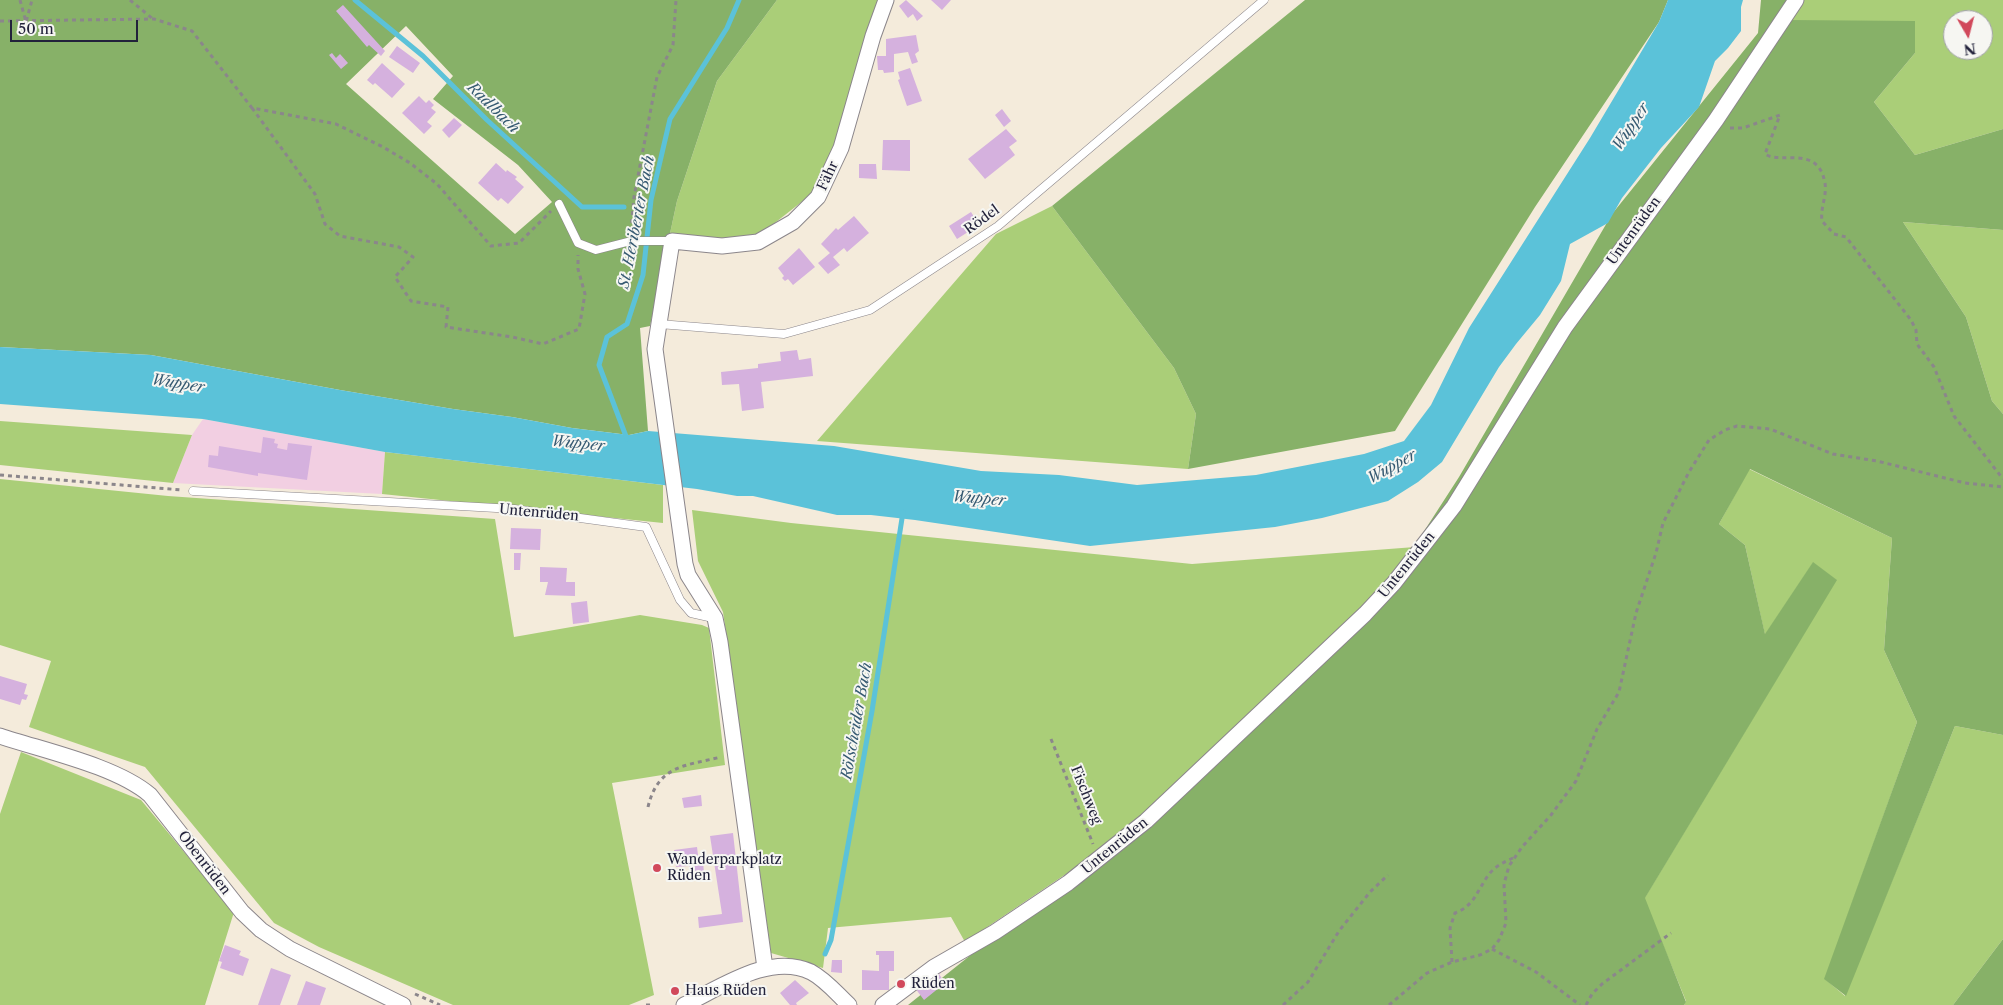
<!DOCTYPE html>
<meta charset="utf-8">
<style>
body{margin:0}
#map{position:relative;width:2003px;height:1005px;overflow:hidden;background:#f4ebdb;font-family:"Libre Caslon Text",serif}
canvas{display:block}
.north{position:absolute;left:1943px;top:10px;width:50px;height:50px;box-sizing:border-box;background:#f6f6f2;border:1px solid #a1a1a9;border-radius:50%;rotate:172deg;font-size:14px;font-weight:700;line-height:20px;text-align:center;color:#22223b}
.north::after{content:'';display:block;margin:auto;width:18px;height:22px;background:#d1495b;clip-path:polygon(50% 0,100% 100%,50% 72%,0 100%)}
.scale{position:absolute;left:10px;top:20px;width:128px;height:22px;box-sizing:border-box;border:2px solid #22223b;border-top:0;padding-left:6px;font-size:15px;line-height:18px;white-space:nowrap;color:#22223b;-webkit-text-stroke:4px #f6f6f2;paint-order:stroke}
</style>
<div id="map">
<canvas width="2003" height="1005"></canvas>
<div class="north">N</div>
<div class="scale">50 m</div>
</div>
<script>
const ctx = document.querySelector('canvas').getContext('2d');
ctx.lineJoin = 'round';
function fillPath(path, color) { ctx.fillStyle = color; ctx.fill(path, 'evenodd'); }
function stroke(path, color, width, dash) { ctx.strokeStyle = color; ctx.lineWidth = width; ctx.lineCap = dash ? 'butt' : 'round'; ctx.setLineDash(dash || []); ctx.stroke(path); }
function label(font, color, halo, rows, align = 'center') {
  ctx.font = font + ' "Libre Caslon Text",serif'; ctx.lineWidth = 4; ctx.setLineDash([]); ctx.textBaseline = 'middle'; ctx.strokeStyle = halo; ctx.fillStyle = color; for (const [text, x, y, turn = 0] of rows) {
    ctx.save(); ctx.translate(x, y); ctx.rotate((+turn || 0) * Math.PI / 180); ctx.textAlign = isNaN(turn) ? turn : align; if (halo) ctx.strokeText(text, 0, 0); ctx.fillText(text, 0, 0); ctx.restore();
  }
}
fillPath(new Path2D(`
 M203,419L385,452L382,494L173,483L192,435Z`), '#f2cfe2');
fillPath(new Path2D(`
 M777,0H882L837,140L818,189L762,233L729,240L669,238L677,201L717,81Z
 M1793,0H2003V129L1915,155L1874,102L1915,53L1787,21ZM1953,20H1983V50H1953Z
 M1052,206L1174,368L1196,414L1188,469L817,441L996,234Z
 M1903,222L2003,230V414L1992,401L1966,317Z
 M0,421L192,435L173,483L0,465Z
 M385,452L663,485V523L382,494Z
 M1749,469L1892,538L1884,650L1917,722L1825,979L1845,996L1955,726L2003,735V939L1953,1005H1684L1686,1001L1644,899L1836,580L1813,563L1765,635L1745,545L1719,524Z
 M0,479L168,496L495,519L514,637L640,615L702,625L709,628L725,765L612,783L654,995L629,1005H453L319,947L274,923L145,767L29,727L51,661L0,645Z
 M692,510L791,523L1192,564L1415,547L1389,579L1361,609L1142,818L1106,847L965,942L951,917L828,928L823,968L771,953L723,612L698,561Z
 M21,752L141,800L234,912L205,1005H0V814Z`), '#aace78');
fillPath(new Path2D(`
 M0,0H777L717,81L677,201L650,326L640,328L648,431L629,435L572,428L512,417L453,409L340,390L151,355L0,347ZM406,26L453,76L433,99L518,165L552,202L515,234L346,84Z
 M1305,0H1668L1659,22L1535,207L1395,431L1188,469L1196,414L1174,368L1052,206Z
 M1761,0H1793L1788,20L1915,21V53L1874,102L1915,155L2003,129V230L1903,222L1966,317L1992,401L2003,414V735L1955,726L1846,996L1824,979L1917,722L1884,650L1892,538L1750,469L1719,524L1745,545L1765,634L1813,562L1837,580L1645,898L1686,1002L1684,1005H908L972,954L1115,852L1368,618L1459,477L1612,214L1758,33Z
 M2003,939V1005H1953Z`), '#87b168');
fillPath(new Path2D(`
 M1668,0H1743L1741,7V31L1728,48L1715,61L1699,107L1661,148L1622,198L1608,223L1570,244L1561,281L1540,315L1516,344L1499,367L1442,462L1418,482L1388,501L1322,518L1275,527L1090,546L915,520L871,515H837L753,496H737L697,489L385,452L203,419L0,404V347L151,355L340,390L453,409L512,417L572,428L629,435L648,431L834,446L981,471L1059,475L1137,485L1256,475L1364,454L1404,441L1431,405L1469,328L1590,138L1659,22Z`), '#5bc2d9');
stroke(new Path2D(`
 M355,0L423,56L487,120L582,207H624
 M627,439L599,365L607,337L627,324L643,275L651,200L670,119L727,28L739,0
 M825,954L831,940L872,711L903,512`), '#5bc2d9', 5);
fillPath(new Path2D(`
 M906,0L923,16L917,21L913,14L908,18L899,6Z
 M931,0H951L942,10Z
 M343,5L385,51L381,56L369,45L367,47L336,11Z
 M916,35L919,51L915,54L918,62L912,64L908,52L894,54V72L884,73L883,70H878L877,56H886V39Z
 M397,46L420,63L413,73L389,57Z
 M332,53L336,58L340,54L348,63L341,69L329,55Z
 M382,63L405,84L392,98L375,83L373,85L367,80Z
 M910,68L922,101L907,106L898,80L900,79L898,72Z
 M419,96L426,103L429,100L434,105L431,108L436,112L427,122L432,126L424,134L402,113Z
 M1002,109L1011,121L1004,127L995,115Z
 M454,118L462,125L449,138L442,130Z
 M1006,129L1017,141L1009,147L1015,155L985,179L968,159Z
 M883,140H910V171L882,170Z
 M496,163L506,172L507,170L517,177L515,179L524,187L508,204L501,198L498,201L478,183Z
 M859,164H876L877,179L859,178Z
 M971,212L979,225L957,239L949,226Z
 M854,216L869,233L847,252L844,248L833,257L840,265L828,274L818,263L830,253L821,244L836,228L838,230Z
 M799,248L815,267L793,285L788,279L785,281L782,278L784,276L778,268Z
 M797,350L799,360L811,358L813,376L761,382L764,408L742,411L739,384L722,385L721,372L758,368V364L781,361L780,352Z
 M263,437L275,439L274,443L278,444L277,448L287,450L288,443L312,446L307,480L258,473V476L208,467L209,455L218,456L219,446L261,453Z
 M511,528L541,529L540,550L510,549Z
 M514,553H521L520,570H514Z
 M540,567L567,568L566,582H575V596L545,595L548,582H540Z
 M587,601L589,622L573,624L571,603Z
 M0,676L27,684L24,694L28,695L26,700L22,699L20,705L0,699Z
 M701,795L702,806L684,808L682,798Z
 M733,833L743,922L699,928L698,917L722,914L710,836Z
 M697,847L699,863L703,862L704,873L690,875L689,866L676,867L674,850Z
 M225,945L241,951L239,955L249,959L243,976L220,968L222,962L219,961Z
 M876,951H894V971H889V990H862V970L879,971V955H876Z
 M832,960H842V973L831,972Z
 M271,968L291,975L280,1005H258Z
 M940,971L941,973L939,974L945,983L924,1000L915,988Z
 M795,980L809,993L796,1003L797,1005H790L780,993Z
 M306,981L326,988L320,1005H297Z`), '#d5b1de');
const lane = new Path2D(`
 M559,204L578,243L596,250L631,241H672
 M659,324L784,334L870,310L998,226L1264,0
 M193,491L514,509L646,527L680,600L691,613L713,618`);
const street = new Path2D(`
 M0,736C45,751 116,766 150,795L242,912L261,930L290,949L403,1005
 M765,968L720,642L715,618L688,575L685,564L655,349L672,241L722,246L758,242L793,222L818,197L841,148L873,36L886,0
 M684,1005C720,988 770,952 811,972C826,980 837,994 849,1005
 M883,1005L934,967L995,932L1068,883L1146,821L1365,614L1394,583L1454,506L1565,327L1716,120L1796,0`);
stroke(lane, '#8b868b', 9);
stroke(street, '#8b868b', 17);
stroke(new Path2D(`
 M20,0L26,22L32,0
 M130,0L153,19
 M0,21L154,19L192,31L252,108L336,124L383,147L410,163L437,184L491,246L519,243L551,211
 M252,108L315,194L325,224L340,236L399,247L413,257L395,277L411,301L448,307L446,327L512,337L543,344L579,329L585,294L578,269V255
 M1730,128H1743L1780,115L1765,154C1781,165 1818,144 1825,183C1827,197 1820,208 1822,221L1834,234L1846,237L1911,320L1916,330L1917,344L1934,367L1954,416L2003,479
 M631,231L634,197L657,77L673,45L676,0
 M0,475L182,490
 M1051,739L1093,844
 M648,807C658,765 685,766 721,757
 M1492,949L1536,972L1580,1005
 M1452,962L1450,928L1455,913C1475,906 1478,888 1490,873C1496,866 1504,862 1513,858
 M415,994L440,1005
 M646,1005H654
 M1283,1005L1308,982L1339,931L1370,892L1388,875
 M1389,1005L1427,973L1452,962L1480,955L1492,949L1499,940L1506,923L1504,884L1509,866L1522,847L1551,815L1576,781L1597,729L1619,692L1636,613L1656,553L1663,523L1689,472L1709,440L1725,430L1737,426L1770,429L1833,454L1877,461L1965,483L2003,487
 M1586,1005L1592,994L1602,984L1671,933`), '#8b868b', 3, [4, 4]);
stroke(lane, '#fff', 8);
stroke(street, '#fff', 15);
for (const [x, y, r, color] of [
 [657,868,5,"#d1495b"],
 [901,984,5,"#d1495b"],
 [675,991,5,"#d1495b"]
]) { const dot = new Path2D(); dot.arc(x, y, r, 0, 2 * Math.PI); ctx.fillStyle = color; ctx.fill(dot); stroke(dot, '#f6f6f2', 2); }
label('14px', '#22223b', '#f6f6f2', [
 ["Fähr",828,176,-65],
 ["Rödel",982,220,-36],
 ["Untenrüden",1634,231,-54],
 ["Untenrüden",539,513,5],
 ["Untenrüden",1407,565,-51],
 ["Fischweg",1086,795,68],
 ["Untenrüden",1115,846,-39],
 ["Obenrüden",204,863,52]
]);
label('14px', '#22223b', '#f6f6f2', [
 ["Wanderparkplatz",667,860],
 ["Rüden",667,876],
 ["Rüden",911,984],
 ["Haus Rüden",685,991]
], 'left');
label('italic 15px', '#365a72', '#f6f6f2', [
 ["Radlbach",493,108,44],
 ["Wupper",1631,127,-56],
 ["St. Heriberter Bach",637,222,-79],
 ["Wupper",178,384,9],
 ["Wupper",578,444,6],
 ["Wupper",1392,467,-29],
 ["Wupper",979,499,5],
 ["Rölscheider Bach",857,721,-80]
]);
</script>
